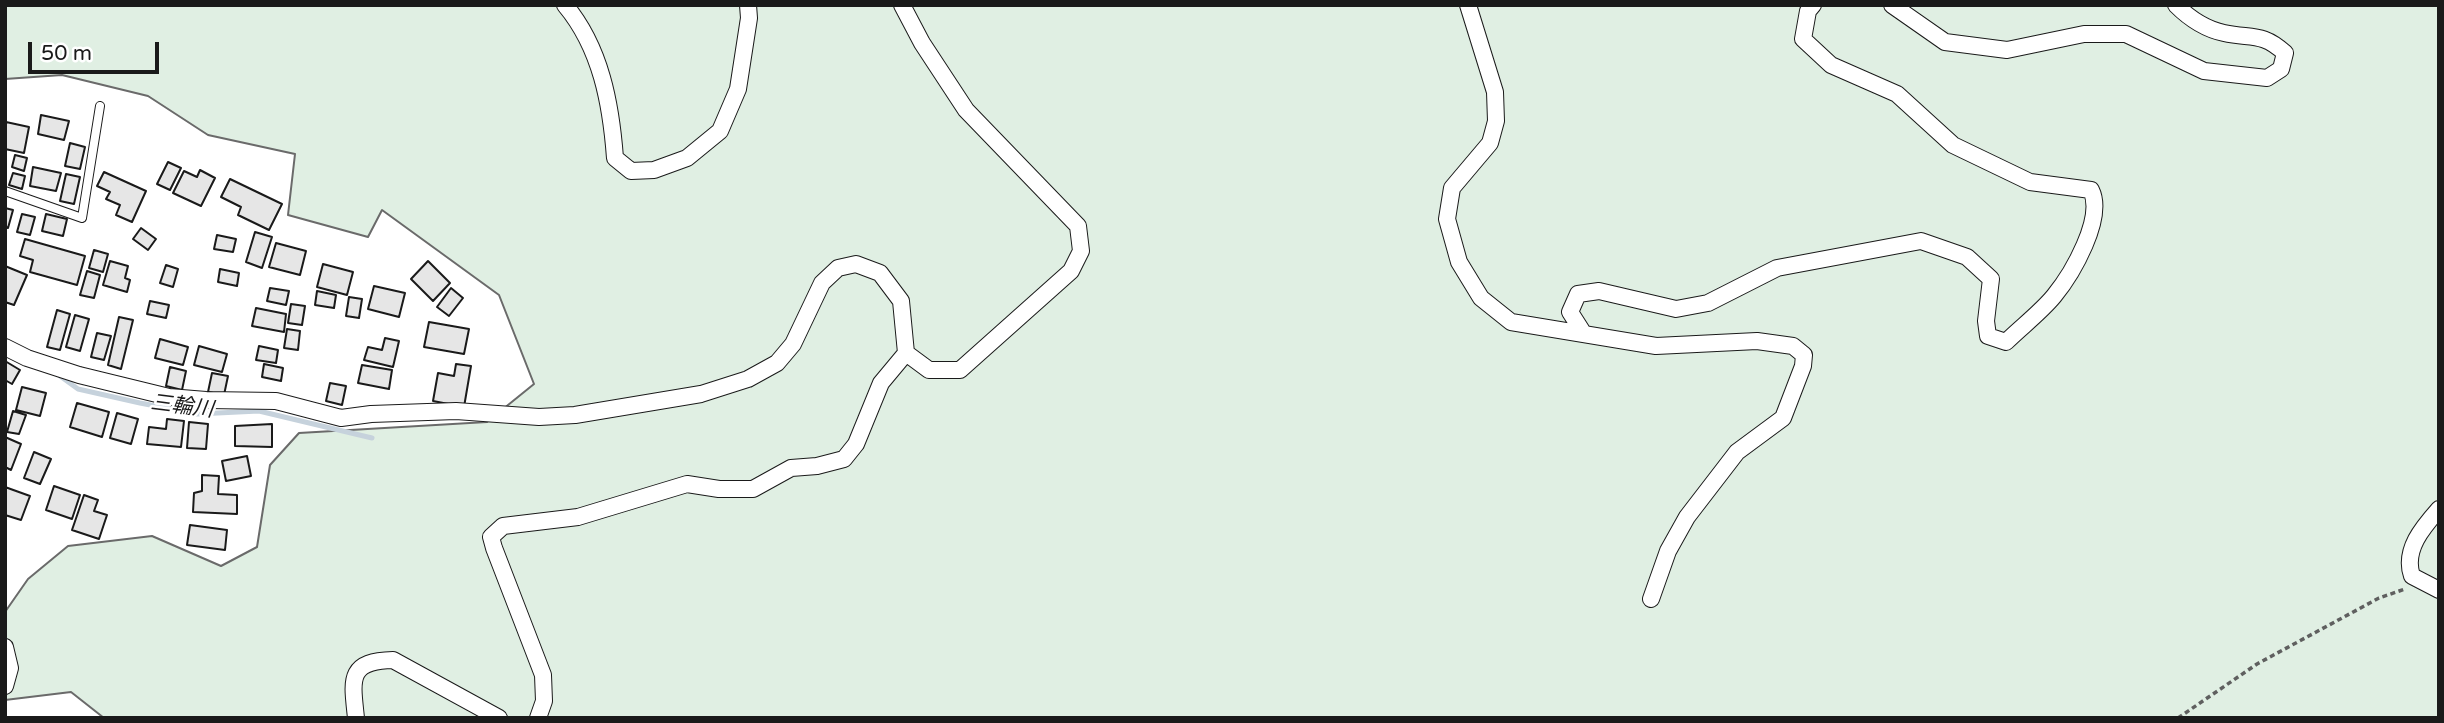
<!DOCTYPE html>
<meta charset="utf-8">
<style>
body{margin:0}
#map{position:relative;width:2444px;height:723px;overflow:hidden;background:#fff;font-family:"Varela Round",sans-serif}
canvas{display:block}
.frame{position:absolute;inset:0;border:7px solid #1a1a1a;pointer-events:none}
.scale{position:absolute;left:28px;top:42px;width:131px;height:32px;box-sizing:border-box;border:4px solid #1a1a1a;border-top:0;padding-left:9px;font-size:21px;line-height:24px;white-space:nowrap;color:#1a1a1a;-webkit-text-stroke:5px #fff;paint-order:stroke}
</style>
<div id="map">
<canvas width="2444" height="723"></canvas>
<div class="frame"></div>
<div class="scale">50 m</div>
</div>
<script>
const ctx = document.querySelector('canvas').getContext('2d');
ctx.lineJoin = 'round';
function fillPath(path, color) { ctx.fillStyle = color; ctx.fill(path, 'evenodd'); }
function stroke(path, color, width, dash) { ctx.strokeStyle = color; ctx.lineWidth = width; ctx.lineCap = dash ? 'butt' : 'round'; ctx.setLineDash(dash || []); ctx.stroke(path); }
function label(font, color, halo, rows, align = 'center') {
  ctx.font = font + ' "Varela Round","Noto Sans JP",sans-serif'; ctx.lineWidth = 5; ctx.setLineDash([]); ctx.textBaseline = 'middle'; ctx.strokeStyle = halo; ctx.fillStyle = color; for (const [text, x, y, turn = 0] of rows) {
    ctx.save(); ctx.translate(x, y); ctx.rotate((+turn || 0) * Math.PI / 180); ctx.textAlign = isNaN(turn) ? turn : align; if (halo) ctx.strokeText(text, 0, 0); ctx.fillText(text, 0, 0); ctx.restore();
  }
}
const green = new Path2D(`
 M5,5H2439V718H104L71,692L5,700V612L28,579L68,546L152,536L221,566L257,547L270,465L299,433L487,422L534,384L499,295L382,210L368,237L288,215L295,154L208,135L148,96L62,75L5,79Z`);
fillPath(green, '#e0efe3');
stroke(green, '#6a6a6a', 2);
stroke(new Path2D(`
 M60,376L78,389L140,403L197,414L259,411L372,438`), '#c6d2dc', 5);
const building = new Path2D(`
 M41,115L69,121L64,140L38,134Z
 M6,122L29,127L24,153L5,149Z
 M70,143L85,147L80,169L65,166Z
 M15,155L27,158L24,171L12,167Z
 M168,162L181,168L170,190L157,184Z
 M33,167L61,173L56,191L30,186Z
 M200,170L215,178L201,206L173,193L184,171L197,177Z
 M104,172L146,191L132,222L116,215L120,205L106,199L110,192L97,186Z
 M13,173L25,176L22,189L9,185Z
 M66,174L80,177L74,204L60,201Z
 M230,179L282,204L269,230L238,215L241,207L221,197Z
 M5,208L13,210L8,228L5,227Z
 M22,214L35,217L30,235L17,232Z
 M46,214L67,219L63,236L42,231Z
 M141,228L156,239L148,250L133,239Z
 M255,232L272,237L262,268L246,262Z
 M217,235L236,239L233,252L214,249Z
 M25,239L85,256L77,285L30,272L33,260L20,256Z
 M276,243L306,251L300,275L269,267Z
 M94,250L108,254L103,272L89,268Z
 M110,261L128,266L125,278L130,280L127,292L103,285Z
 M428,261L450,283L433,301L411,279Z
 M323,264L353,272L347,295L317,287Z
 M166,265L178,269L173,287L160,283Z
 M5,266L27,275L14,305L5,302Z
 M220,269L239,273L237,286L218,282Z
 M87,271L100,275L94,298L80,295Z
 M374,286L405,293L399,317L368,309Z
 M270,288L289,291L286,305L267,301Z
 M451,288L463,298L449,316L437,307Z
 M317,291L336,295L334,308L315,305Z
 M349,297L362,299L359,318L346,316Z
 M150,301L169,305L166,318L147,314Z
 M291,304L305,306L302,325L288,323Z
 M256,308L286,314L284,332L252,326Z
 M57,310L70,314L60,350L47,347Z
 M75,315L89,319L80,351L66,347Z
 M119,317L133,320L121,369L108,365Z
 M429,322L469,329L464,354L424,347Z
 M287,329L300,331L298,350L284,348Z
 M97,333L111,336L104,360L91,357Z
 M385,338L399,341L393,367L364,360L368,347L382,350Z
 M160,339L188,347L183,365L155,358Z
 M199,346L227,354L222,372L194,365Z
 M259,346L278,350L276,363L256,360Z
 M5,361L20,370L12,384L5,380Z
 M264,364L283,368L281,381L262,377Z
 M456,364L471,366L464,407L433,401L438,373L454,376Z
 M362,365L392,370L389,389L358,383Z
 M170,367L186,371L182,390L166,386Z
 M212,373L228,376L224,395L208,392Z
 M330,383L346,386L342,405L326,401Z
 M22,387L46,393L40,416L16,410Z
 M77,403L109,412L102,437L70,427Z
 M13,411L26,415L19,434L7,432Z
 M117,413L138,419L131,444L110,438Z
 M167,419L184,421L181,447L147,444L149,427L166,429Z
 M189,422L208,424L206,449L187,448Z
 M272,424V447L235,446V426Z
 M5,437L21,444L11,470L5,467Z
 M34,452L51,459L40,484L24,478Z
 M247,456L251,476L226,481L222,461Z
 M202,475L219,476L218,494L237,495V514L193,512L194,493L202,491Z
 M54,486L80,495L72,519L46,510Z
 M5,487L30,496L21,520L5,515Z
 M84,495L98,500L94,511L107,515L99,539L72,530Z
 M190,525L227,530L225,550L187,545Z`);
fillPath(building, '#e6e6e6');
stroke(building, '#1a1a1a', 2);
const lane = new Path2D(`
 M5,191L82,218L100,106`);
const street = new Path2D(`
 M565,5C601,48 611,104 615,158L631,171L654,170L687,158L720,131L738,89L749,18L748,5
 M902,5L922,43L966,110L1078,226L1081,251L1071,271L960,370H929L906,353
 M1468,5L1495,92L1496,121L1490,143L1452,188L1447,219L1459,262L1481,298L1511,322L1656,346L1757,341L1793,346L1804,355L1803,366L1783,418L1737,452L1687,517L1668,551L1651,599
 M1892,5L1945,42L2007,50L2084,34H2126L2204,71L2267,78L2281,69L2285,53C2262,32 2252,39 2224,33C2205,29 2189,18 2176,5
 M1584,334L1570,312L1578,294L1599,291L1676,309L1708,303L1777,268L1921,241L1967,257L1991,279L1986,321L1988,336L2006,342C2021,327 2040,313 2054,296C2072,274 2105,218 2091,190L2030,182L1953,145L1897,94L1831,65L1803,39L1808,11L1813,5
 M5,347L27,358L79,375L169,397L206,400L276,401L341,418L371,414L456,411L539,417L575,415L701,394L748,379L777,363L793,344L822,283L838,268L856,264L880,273L901,301L906,353L881,383L856,444L844,459L817,466L791,468L753,489H719L687,484L578,517L503,526L491,537L494,548L543,675L544,701L538,718
 M2439,509C2423,527 2403,550 2412,576L2439,590
 M5,647L10,668L5,686
 M356,718C352,680 347,661 393,660L499,718`);
stroke(lane, '#1a1a1a', 10);
stroke(street, '#1a1a1a', 18);
stroke(new Path2D(`
 M2178,718L2257,664L2379,598L2405,589`), '#5f5f5f', 3.5, [5, 3.5]);
stroke(lane, '#fff', 8);
stroke(street, '#fff', 16);
label('italic 21px', '#1a1a1a', '#fff', [
 ["三輪川",182,407,7]
]);
</script>
